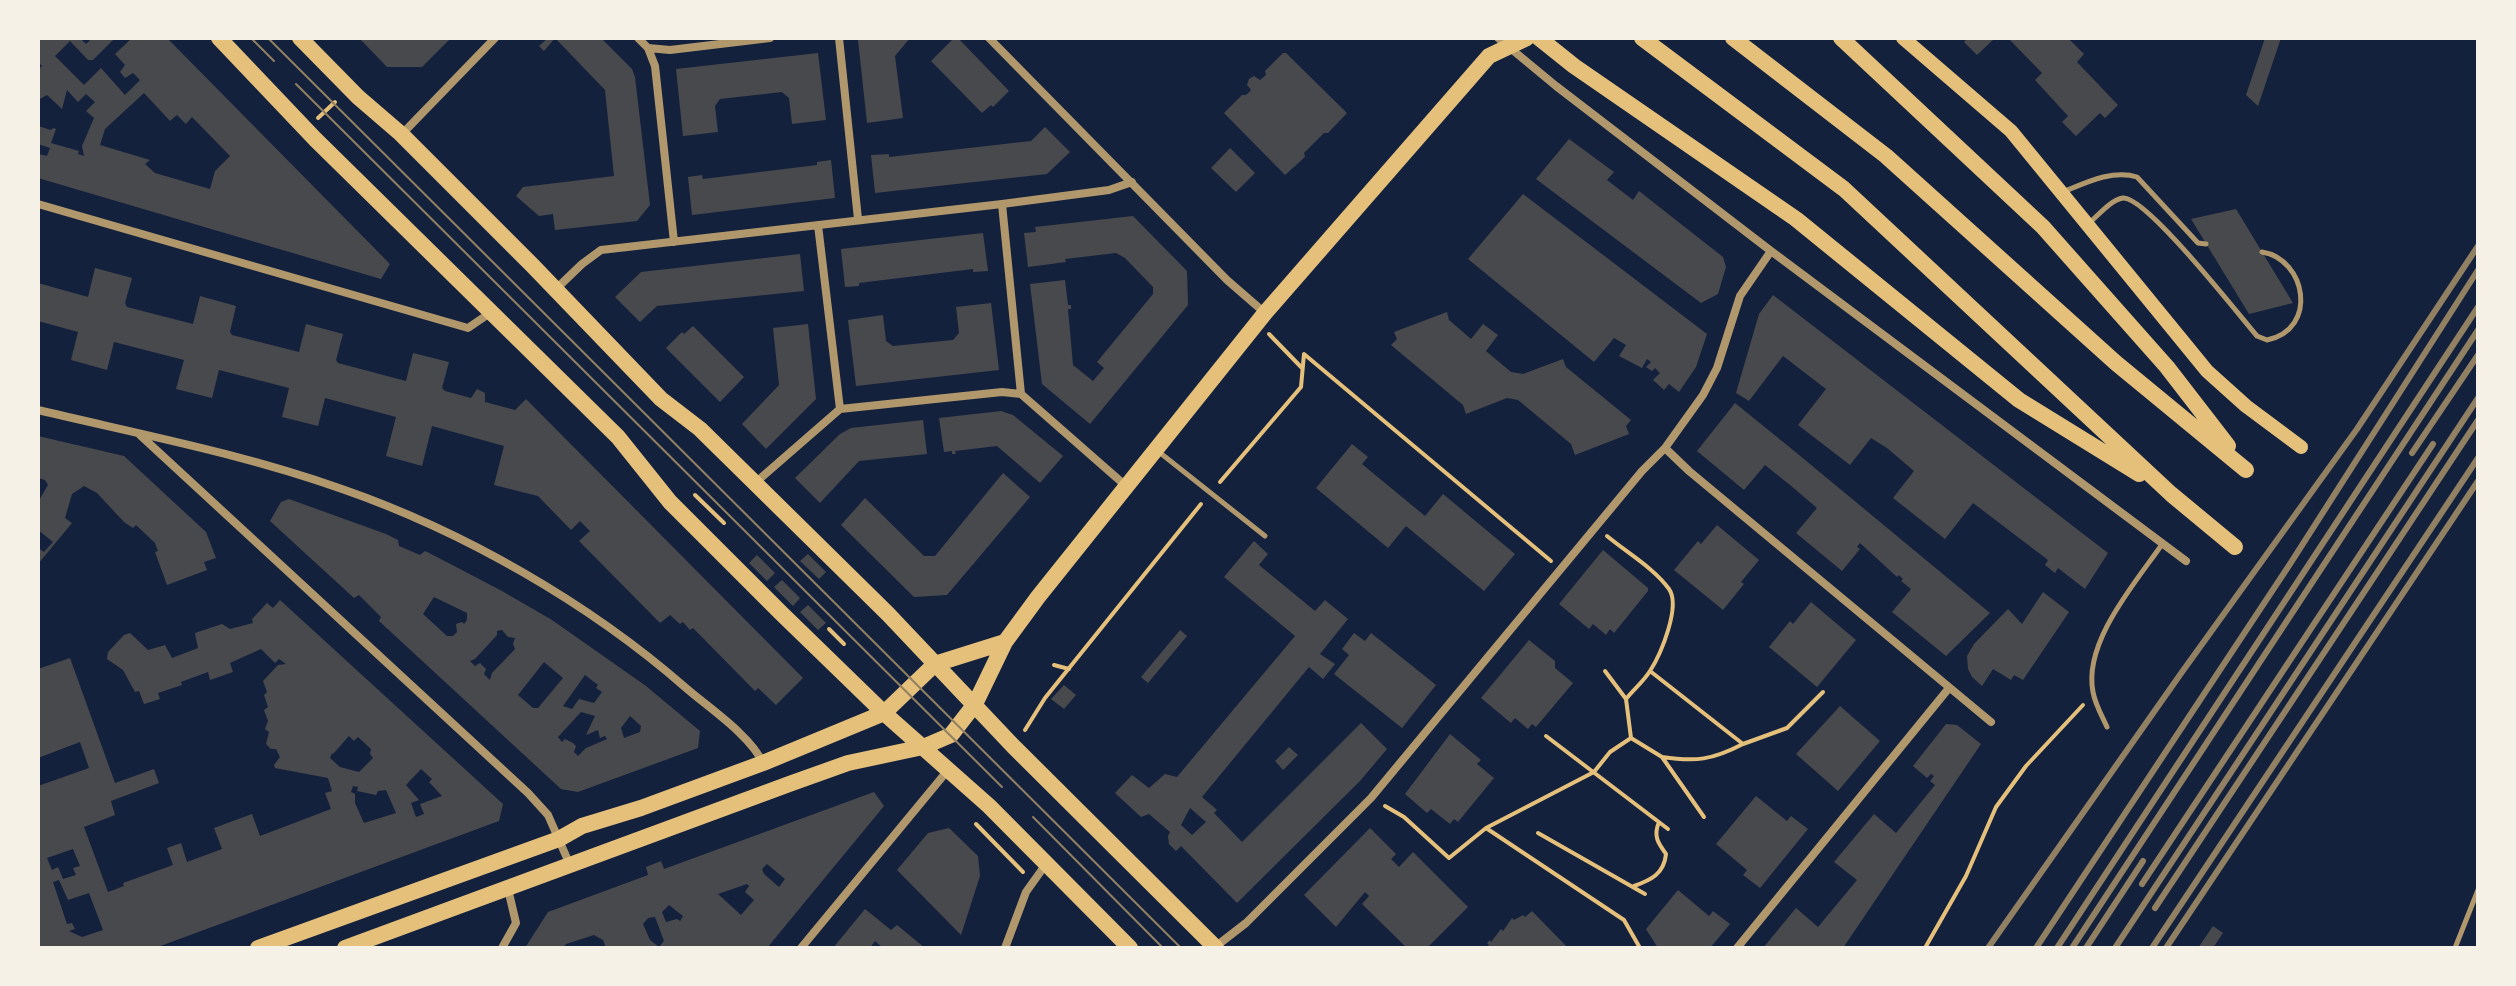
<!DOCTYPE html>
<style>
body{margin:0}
#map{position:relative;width:2516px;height:986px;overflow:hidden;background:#14213d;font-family:Bitter,serif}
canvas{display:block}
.frame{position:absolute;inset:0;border:40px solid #f6f1e7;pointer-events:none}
</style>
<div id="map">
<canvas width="2516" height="986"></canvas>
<div class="frame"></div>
</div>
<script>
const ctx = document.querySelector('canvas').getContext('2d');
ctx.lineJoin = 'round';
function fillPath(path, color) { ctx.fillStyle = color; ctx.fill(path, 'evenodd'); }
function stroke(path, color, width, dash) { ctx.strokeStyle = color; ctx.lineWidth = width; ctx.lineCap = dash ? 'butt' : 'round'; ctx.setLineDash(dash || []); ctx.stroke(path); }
fillPath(new Path2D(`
 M38,38H80L86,44L92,38H115L93,60H88L70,41L55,56L84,85L101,68L125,95L140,80L133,73L125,78L120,72L125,65L115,54L132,38H167L390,264L381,279L38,178V154L47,156L50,148L38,144V126L51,130L53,128L56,129L51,143L79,151L78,154L84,156L82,146L94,118L86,111L95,102L86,94L78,102L67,90L62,109L47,95L38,100V70L42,66L38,62ZM144,93L170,121L177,115L186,124L192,117L230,156L215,171L210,189L155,173L145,164L150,160L100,145L105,129Z
 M359,38H451L422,67H387Z
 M548,38H601L632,69L635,77L650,205L637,221L555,230L553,214L539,216L516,196L523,187L614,176L605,90L555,38L544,51L539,46Z
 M860,38H910L895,56L903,118L867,123L858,40Z
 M954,38H958L1009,91L993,107L991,105L982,113L931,61Z
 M1968,38H1995L1977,55L1964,42Z
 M2008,38H2068L2084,54L2077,62L2118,105L2105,118L2100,113L2076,136L2062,122L2068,116L2035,80L2042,73Z
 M2265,38H2281L2258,106L2246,95Z
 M818,53L826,120L792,124L789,98L782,92L720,99L715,106L718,132L683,136L676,69Z
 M1283,53H1286L1347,113L1328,133H1324L1304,153L1305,157L1285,175L1224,113L1242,95H1246L1251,90L1247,85L1249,79L1254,76L1260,80L1266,75L1265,71Z
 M1045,127L1070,152L1047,174L875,193L871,155L889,154V157L1031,141Z
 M1569,139L1614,172L1607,180L1633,200L1639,191L1723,257L1726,267L1718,294L1701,303L1536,179Z
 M1230,148L1255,173L1236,192L1211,168Z
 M831,160L835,198L692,215L688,177L702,175L703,179L817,165V162Z
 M1523,194L1707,334L1696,367L1679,392L1669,384L1664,390L1653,380L1660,373L1655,368L1652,371L1646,367L1651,362L1647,359L1642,368L1619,356L1626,345L1614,338L1594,362L1468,259Z
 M2236,209L2293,303L2249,314L2191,219Z
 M1133,216L1187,271L1188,305L1090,424L1042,384L1030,284L1065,280L1068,305H1071V309H1068L1073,365L1093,381L1104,368L1097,362L1153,294V287L1125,258L1116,253L1065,259L1066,262L1028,267L1024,233L1036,232L1035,227Z
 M983,233L988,271L973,272V269L859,283V286L845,287L841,249Z
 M800,254L804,291L657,306L640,322L615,297L641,272Z
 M95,268L132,278L125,303L127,307L193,324L200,296L236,306L230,332L232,335L299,352L306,324L343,334L336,360L338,363L406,381L413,353L449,362L442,388L445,391L471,398L477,389L485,393V402L515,410L526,399L803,678L776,705L758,688L755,691L693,628L690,630L683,622L680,624L670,615L660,623L579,541L590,531L580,521L571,530L538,496L494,485L504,446L432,426L422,466L386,456L396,417L325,398L318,426L282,417L289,388L219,370L212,398L176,389L184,360L114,342L107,370L71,360L78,332L38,321V283L88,297Z
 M1773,295L2108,553L2085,589L2058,568L2055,573L2045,565L2048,560L1973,503L1945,539L1893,498L1914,471L1887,448L1871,438L1850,465L1798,425L1826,389L1783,356L1749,401L1736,393L1759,314Z
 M991,303L999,370L856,386L848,320L883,315L886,341L893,346L953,340L959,333L956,307Z
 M1447,312L1449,320L1471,339L1483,324L1498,335L1486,351L1511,372L1523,374L1563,359L1566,367L1631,420L1626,426L1629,434L1575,455L1571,444L1518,400L1507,398L1466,414L1463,405L1391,345L1397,339L1394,332Z
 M808,324L816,399L766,449L742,424L779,385L773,328Z
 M693,326L744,377L720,402L666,348L682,332L684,334Z
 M1735,403L1793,450L1990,613L1946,656L1892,612L1911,589L1901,581L1903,579L1899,575L1897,577L1860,543L1857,547L1860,549L1842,571L1796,533L1817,508L1790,485L1765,465L1744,490L1697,451Z
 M1001,411L1013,415L1063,456L1040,483L997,446L955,451L956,454H952V451L944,452L939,418Z
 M923,420L927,454L859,461L820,503L795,478L840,434L851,428Z
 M38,436L124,456L206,532L216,558L204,562L207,570L167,585L155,552L158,551L155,543L136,525L133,528L124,522L97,493L84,486L72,494L65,518L72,523L38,564V548L44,552L53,542L38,530V502L48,485L45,480L38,478Z
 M1352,444L1368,457L1362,464L1425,516L1443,494L1515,554L1484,591L1406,526L1388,548L1316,488Z
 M1003,473L1030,497L947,595L914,597L841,525L865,498L924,556H935Z
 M289,499L386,534L398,540L399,546L420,555L425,551L435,556L502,591L552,620L646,686L700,731L698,748L578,792L561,789L379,621L381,617L359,595L354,598L270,521L281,502ZM434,597L467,613V620L464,624L462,622L456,624L457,632L453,636H447L423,614ZM502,630L508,637L515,638L513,644L515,649L492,673L490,680L484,674L486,669L480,663L475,666L470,661L475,659L497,635V631ZM544,662L563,678L538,708H533L518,695ZM585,675L598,685L596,688L602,692L594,703L579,699L572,709L563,706ZM581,712L595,716L586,735L598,730L600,738L605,736L607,739L586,748L578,756L574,752L576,746L573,743L565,739L562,742L558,737ZM630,716L641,726L640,732L624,738L621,728Z
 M1717,525L1759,560L1741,582L1744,584L1723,610L1674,570L1698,541L1701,544Z
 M1254,541L1268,554L1259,565L1315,611L1325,600L1348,619L1320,654L1335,664L1323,679L1309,667L1202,797L1217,810L1214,813L1242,842L1361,723L1387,749L1360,781L1237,903L1181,846L1176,851L1169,844L1168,836L1170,832L1149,814L1141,817L1115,793L1132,775L1149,788L1165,774L1177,777L1295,636L1224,577ZM1190,808L1206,822L1192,835L1181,825Z
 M1603,550L1648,588V591L1614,633L1610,629L1606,635L1593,624L1589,629L1559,604Z
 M808,554L826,572L819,579L800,561Z
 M757,555L775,573L767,581L749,563Z
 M782,580L800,598L793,606L774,587Z
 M2043,592L2069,612L2023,680L2014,675L2011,680L1993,669L1982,686L1972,677L1968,669L1967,656L1974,644L2008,609L2022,624Z
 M280,600L503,804L499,821L155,948H39L38,786L89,768L80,742L38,758V669L70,658L115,783L154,769L159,783L111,801L115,815L84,827L108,892L124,886L123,883L173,865L167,848L181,843L187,862L222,849L214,828L252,814L260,836L331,809L325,793L332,791L328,778L275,768L274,765L280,757L276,749H271L266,744L269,732L265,729L268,721L264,710L268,707L264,695L267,692L263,681L278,665L286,664L279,659L275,663L261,649L230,663L233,672L210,680L208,672L181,682L182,685L158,693L160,699L144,704L139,691L135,692L123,670L107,659L108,652L124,635L130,633L148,650L165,645L172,658L198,648L195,633L222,624L230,629L253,623L252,619L267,603L273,608ZM349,736L354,741L358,737L371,749L370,754L373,758L359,772L340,767L330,758L332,753L333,754ZM421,769L432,779L429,782L442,796L420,804L424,814L416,817L411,803L419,800L406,785ZM353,786L358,787L357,791L376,795L378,791L386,790L396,813L364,823L355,803V794L351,792ZM73,849L80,866L73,868L76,875L63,879L58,867L52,870L47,858ZM59,880L68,900L89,893L103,930L82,937L69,931L75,929L72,923L67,924L53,882Z
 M1811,602L1856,640L1817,687L1769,647L1790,621L1793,624Z
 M808,605L826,623L818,630L800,612Z
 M1180,630L1187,636L1148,683L1141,677Z
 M1354,633L1365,641L1371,633L1436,685L1402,728L1334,674L1349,655L1342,649Z
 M1529,640L1555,661V668L1573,683L1536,727L1532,724L1528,729L1515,718L1511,723L1481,698Z
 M1064,685L1076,695L1064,709L1051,699Z
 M1840,706L1880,741L1838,791L1796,754Z
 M1946,724L1957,725L1981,744L1843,948H1763L1796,908L1818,927L1857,880L1834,862L1874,814L1896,833L1935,785L1930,781L1934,776L1931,774L1927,778L1913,766Z
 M1450,734L1481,760L1477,764L1494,778L1458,822L1454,819L1450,824L1431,809L1427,813L1405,794Z
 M1289,747L1298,755L1283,770L1275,761Z
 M874,792L884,806L767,948H606L603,940L594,935L566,944L563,948H525L548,912L648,875L646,867L661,861L664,869ZM767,864L785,879L779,887L764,874L762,869ZM747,884L749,886L745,892L754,900L741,915L718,894ZM669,905L683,916L680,921L677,919L666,922L662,912ZM655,917L664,941L659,947L650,940L643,924L648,918Z
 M1756,796L1787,821L1791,816L1808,829L1760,888L1743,875L1747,870L1716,844Z
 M949,828L978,856L980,876L961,935L897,870L928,833Z
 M1370,828L1396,854L1391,859L1399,867L1413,852L1468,907L1427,948H1407L1362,904L1369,896L1365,892L1336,927L1304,895Z
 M1678,890L1709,916L1713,911L1730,924L1710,948H1658L1646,929Z
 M865,909L891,930L897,925L925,948H883L875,941L870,948H833Z
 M1532,911L1568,948H1486L1489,945L1487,943L1490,940L1491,942L1501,929L1503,931L1512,918L1514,920L1523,915L1525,917Z
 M2213,926L2223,933L2213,948H2198Z`), '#48494c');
stroke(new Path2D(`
 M318,118L335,102
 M1269,334L1302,368
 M1304,354L1551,561
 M1220,482L1301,387L1304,354
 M695,495L724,523
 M1607,536C1626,552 1654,568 1669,589C1681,606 1661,654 1650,671C1644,681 1633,690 1626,699
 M829,629L844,644
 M1054,665L1069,669
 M1650,671L1743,744L1787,728L1823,692
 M1025,730L1045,698L1201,504
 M1546,736L1668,829
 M1631,738L1662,757L1704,817
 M1662,757C1696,762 1712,760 1743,744
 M1385,806L1404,817L1449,858L1486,828L1594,772L1610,752L1631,738L1626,699L1605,671
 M976,824L1023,872
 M1486,828L1624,920L1640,948
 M1538,833L1645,894
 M1634,886C1651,880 1664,874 1666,854C1658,843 1653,836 1659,822
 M1925,948L1966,876L1996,807L2026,766L2083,705`), '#e5c07b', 4);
stroke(new Path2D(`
 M2063,192C2085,183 2113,169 2137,177L2198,243L2206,244
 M2088,224C2097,217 2110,200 2123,198C2146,196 2238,314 2257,336L2267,340C2319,329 2306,259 2262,252
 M1159,452L1265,536
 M2107,727C2102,716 2095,704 2093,692C2083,642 2136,582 2163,543
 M2455,948L2478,890`), '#b1986c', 5);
stroke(new Path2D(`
 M638,38L648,48L670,50L770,38
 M839,38L858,219
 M989,38L1227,280L1265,313
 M1498,38L1556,86L1771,251L2186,561
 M648,48L655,66L674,242
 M402,134L495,38
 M38,204L468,328L490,313
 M1002,204L1021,394
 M818,225L840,409
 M556,289L582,264L601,250L1002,204L1109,190L1132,182
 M38,410C139,434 244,454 342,489C463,531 589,603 686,688C709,708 750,735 763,763
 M140,435L528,793L548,815L570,865
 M1665,448L1689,471L1991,722
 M755,483L840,409L1002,392L1021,394L1126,486
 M1215,947L1246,923L1371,798L1642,471L1665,448L1703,395L1717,368L1740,296L1771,251
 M502,948L516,923L508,889
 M801,948L948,770
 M1005,948L1026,892L1046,864
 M1737,948L1949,688`), '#b1986c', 8);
stroke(new Path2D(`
 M1903,38L2011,131L2207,371L2246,406L2301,447`), '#e5c07b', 14);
stroke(new Path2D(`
 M219,38L315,139L618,437L670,502L781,613L884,713L989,806L1130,948
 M300,38L358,97L401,134L532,265L661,399L700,429L888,614L1013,746L1216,948
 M258,948L559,839L582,826L641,808L763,763L884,713L935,664L1005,642
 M345,948L792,783L848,763L923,747L951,735L975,704L1005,642L1038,597L1265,313L1489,56L1527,38`), '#e5c07b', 16);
stroke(new Path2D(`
 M1539,38L1574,66L1796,219L2019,400L2139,474
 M1642,38L1844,189L2171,494L2235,547
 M1733,38L1886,156L2116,363L2246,470
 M1841,38L2043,227L2167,367L2228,446`), '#e5c07b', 16);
stroke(new Path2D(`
 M251,38L274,61
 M268,38L1181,948
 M296,84L1002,787
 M1033,817L1163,948`), '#918062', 2);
stroke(new Path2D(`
 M2412,453L2478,355
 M2142,884L2433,444
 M2155,908L2478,420
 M1988,948L2182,672L2357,429L2478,246
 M2036,948L2290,564L2478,270
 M2057,948L2478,307
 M2072,948L2478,330
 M2086,948L2143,861
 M2115,948L2478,398
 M2152,948L2478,458
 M2166,948L2478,481`), '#918062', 6);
</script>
